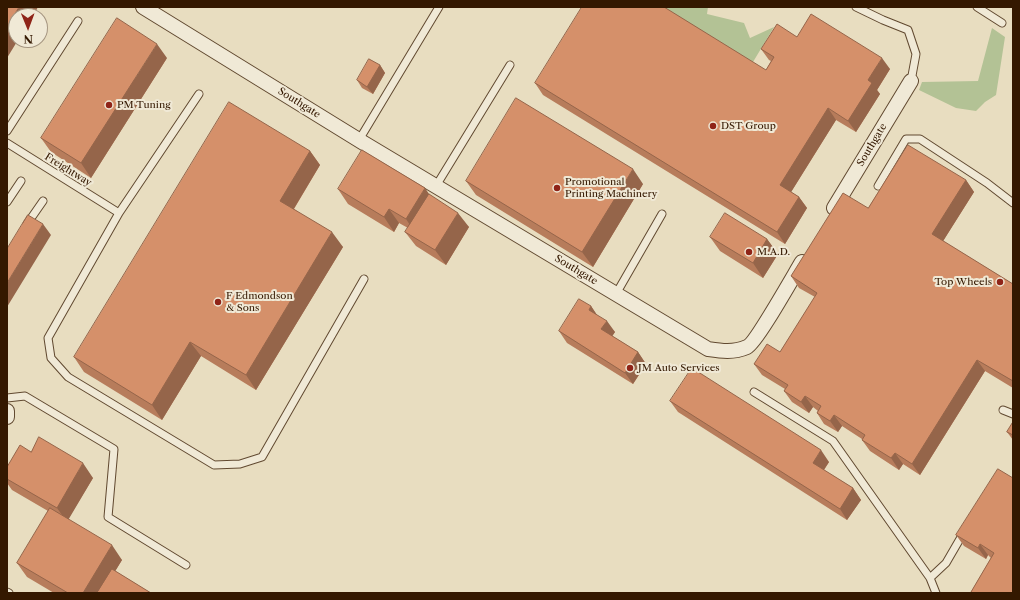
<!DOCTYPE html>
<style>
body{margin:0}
#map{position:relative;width:1020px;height:600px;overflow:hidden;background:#e8ddc0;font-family:"Libre Caslon Text",serif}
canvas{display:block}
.frame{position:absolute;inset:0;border:8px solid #341800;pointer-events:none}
.north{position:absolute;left:8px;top:8px;width:40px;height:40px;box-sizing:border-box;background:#f0e9d6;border:1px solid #a59580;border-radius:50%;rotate:179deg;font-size:11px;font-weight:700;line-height:16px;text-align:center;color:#341800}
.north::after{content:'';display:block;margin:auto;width:14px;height:18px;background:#8f2418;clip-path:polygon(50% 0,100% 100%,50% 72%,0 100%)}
</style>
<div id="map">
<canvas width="1020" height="600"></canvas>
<div class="frame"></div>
<div class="north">N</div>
</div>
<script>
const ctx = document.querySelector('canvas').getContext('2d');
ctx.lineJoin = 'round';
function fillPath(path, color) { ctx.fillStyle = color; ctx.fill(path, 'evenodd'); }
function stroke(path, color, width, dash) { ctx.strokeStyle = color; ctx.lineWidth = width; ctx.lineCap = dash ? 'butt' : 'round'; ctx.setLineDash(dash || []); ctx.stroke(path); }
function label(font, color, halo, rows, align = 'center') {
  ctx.font = font + ' "Libre Caslon Text",serif'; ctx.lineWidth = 4; ctx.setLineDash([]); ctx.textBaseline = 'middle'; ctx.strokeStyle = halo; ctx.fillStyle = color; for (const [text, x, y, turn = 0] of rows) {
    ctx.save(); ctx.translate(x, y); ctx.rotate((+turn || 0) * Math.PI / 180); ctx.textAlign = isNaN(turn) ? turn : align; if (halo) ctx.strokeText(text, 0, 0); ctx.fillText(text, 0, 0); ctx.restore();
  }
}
fillPath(new Path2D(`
 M657,7H708L707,14L744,23L750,38L774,27L750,67Z
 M992,28L1005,37L996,95L985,102L976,111L956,108L919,90L922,82L978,81Z`), '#b3c295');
const service = new Path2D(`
 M856,7L883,20L908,30L916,54L911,81
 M977,7L1002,23
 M199,94L119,213L48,338L51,358L68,377L214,465L240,464L262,457L364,279
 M7,131L78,21
 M359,140L439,7
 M7,143L119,213
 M436,186L510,65
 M878,186L906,139H920L987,183L1013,203
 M7,202L21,181
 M27,224L43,201
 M616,294L662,214
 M754,392L833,441L930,578L936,593
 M7,398L25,396L114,449L108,517L186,565
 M1003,410L1013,414
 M930,578L946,563L964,532
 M7,592L9,593`);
const minor = new Path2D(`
 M143,7L362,142L708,349C721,351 733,353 747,347C756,343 794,275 802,262
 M834,208L911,81
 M7,411V417`);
stroke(service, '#614930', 9);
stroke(minor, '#614930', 16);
stroke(service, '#f0e9d6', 7);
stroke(minor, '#f0e9d6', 14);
fillPath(new Path2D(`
 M797,37L890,69L877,90L880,94L856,132L836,120L791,192L799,197L807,208L785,244L543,95L535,83L766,70L771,61L769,60L761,49Z
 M167,58L91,178L51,152L41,138Z
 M380,65L385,73L373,94L362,88L357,80Z
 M310,151L320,165L294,209L343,247L256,390L201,356L162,420L84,372L74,357Z
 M966,180L974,192L943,241L1013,284V388L985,371L920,475L903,464L899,470L870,451L862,440V439L842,426L838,432L824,424L817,413L818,411L813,407L809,413L792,402L784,391L785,389L762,375L754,364L780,352L815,297L799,288L791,276L868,208Z
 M466,181L643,184L593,267L476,195Z
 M338,189L429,195L469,227L446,265L416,246L405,232L408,228L399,223L394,232L348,204Z
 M710,237L767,239L778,254L763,278L720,251Z
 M591,306L597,315L615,332L612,336L638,352L646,364L633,384L567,343L559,331Z
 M670,401L829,462L824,470L853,488L861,500L847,520L678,412Z
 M1013,422V440L1007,432Z
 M31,452L93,478L68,519L122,560L115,571L151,593H54L27,577L17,563L48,511L12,490L7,483V467Z
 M998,469L1013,593H972L971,592L991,558L988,555L986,559L964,546L956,535Z`), '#b77c5b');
fillPath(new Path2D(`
 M19,7H38L33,16H16V40H18L7,58V27Z
 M157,44L167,58L91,178L81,163Z
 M882,58L890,69L877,90L880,94L856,132L848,121L868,80Z
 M380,65L385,73L373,94L367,87Z
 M828,108L836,120L788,197L780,185Z
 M310,151L320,165L290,215L280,201Z
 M633,169L643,184L593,267L582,252Z
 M966,180L974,192L940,246L932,234Z
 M425,188L435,203L416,234L406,219Z
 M799,197L807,208L785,244L777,232Z
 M389,209L399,223L394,232L384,217Z
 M458,213L469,227L446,265L435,250Z
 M43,224L51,235L7,307V283Z
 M332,232L343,247L256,390L246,375Z
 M767,239L778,254L763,278L753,263Z
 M591,306L599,318L589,310Z
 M607,321L615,332L609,341L601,329Z
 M190,342L201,356L162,420L152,405Z
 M638,352L646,364L633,384L625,373Z
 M977,360L985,371L920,475L912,464Z
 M805,396L813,407L809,413L801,402Z
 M834,415L842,426L838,432L830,421Z
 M821,450L829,462L821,474L813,463Z
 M895,453L903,464L899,470L891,458Z
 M83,463L93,478L67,522L57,508Z
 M853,488L861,500L847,520L840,509Z
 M980,544L988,555L986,559L978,548Z
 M112,545L122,560L102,593H83Z`), '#95654a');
const building = new Path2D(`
 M7,7H19L7,27Z
 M582,7H664L766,70L774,57L761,49L777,24L797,37L811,14L882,58L868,80L872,83L848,121L828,108L780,185L799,197L777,232L535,83Z
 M117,18L157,44L81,163L41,138Z
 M369,59L380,65L367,87L357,80Z
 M516,98L633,169L582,252L466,181Z
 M229,102L310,151L280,201L332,232L246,375L190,342L152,405L74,357Z
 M908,145L966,180L932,234L1013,284V381L977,360L912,464L895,453L891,458L862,440L865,435L834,415L830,421L817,413L821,406L805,396L801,402L784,391L788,385L754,364L767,344L780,352L817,293L791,276L843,193L868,208Z
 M362,150L425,188L406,219L389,209L384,217L338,189Z
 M429,194L458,213L435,250L405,232Z
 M725,213L767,239L753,263L710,237Z
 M28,215L43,224L7,283V249Z
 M579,299L591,306L589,310L607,321L601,329L638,352L625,373L559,331Z
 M692,368L821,450L813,463L853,488L840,509L670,401Z
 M1013,422V435L1007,432Z
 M39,437L83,463L57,508L7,479V467L20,445L31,452Z
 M998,469L1013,478V593H973L971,592L994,553L980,544L978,548L956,535Z
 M50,508L112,545L83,593H68L17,563Z
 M112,569L151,593H97Z`);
fillPath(building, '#d5906a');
stroke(building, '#95654a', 1);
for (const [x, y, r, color] of [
 [109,105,4,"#8f2418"],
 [713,126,4,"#8f2418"],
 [557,188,4,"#8f2418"],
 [749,252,4,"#8f2418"],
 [1000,282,4,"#8f2418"],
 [218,302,4,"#8f2418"],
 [630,368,4,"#8f2418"]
]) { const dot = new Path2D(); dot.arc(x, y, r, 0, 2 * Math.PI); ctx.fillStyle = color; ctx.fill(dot); stroke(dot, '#f0e9d6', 1.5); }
label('10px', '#341800', '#f0e9d6', [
 ["Southgate",299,103,32],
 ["Southgate",872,145,-59],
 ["Freightway",68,170,32],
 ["Southgate",576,270,31]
]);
label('10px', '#341800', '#f0e9d6', [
 ["PM Tuning",117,105],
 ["DST Group",721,126],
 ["Promotional",565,182],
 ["Printing Machinery",565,194],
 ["M.A.D.",757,252],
 ["Top Wheels",992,282,"right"],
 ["F Edmondson",226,296],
 ["& Sons",226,308],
 ["JM Auto Services",638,368]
], 'left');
</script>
